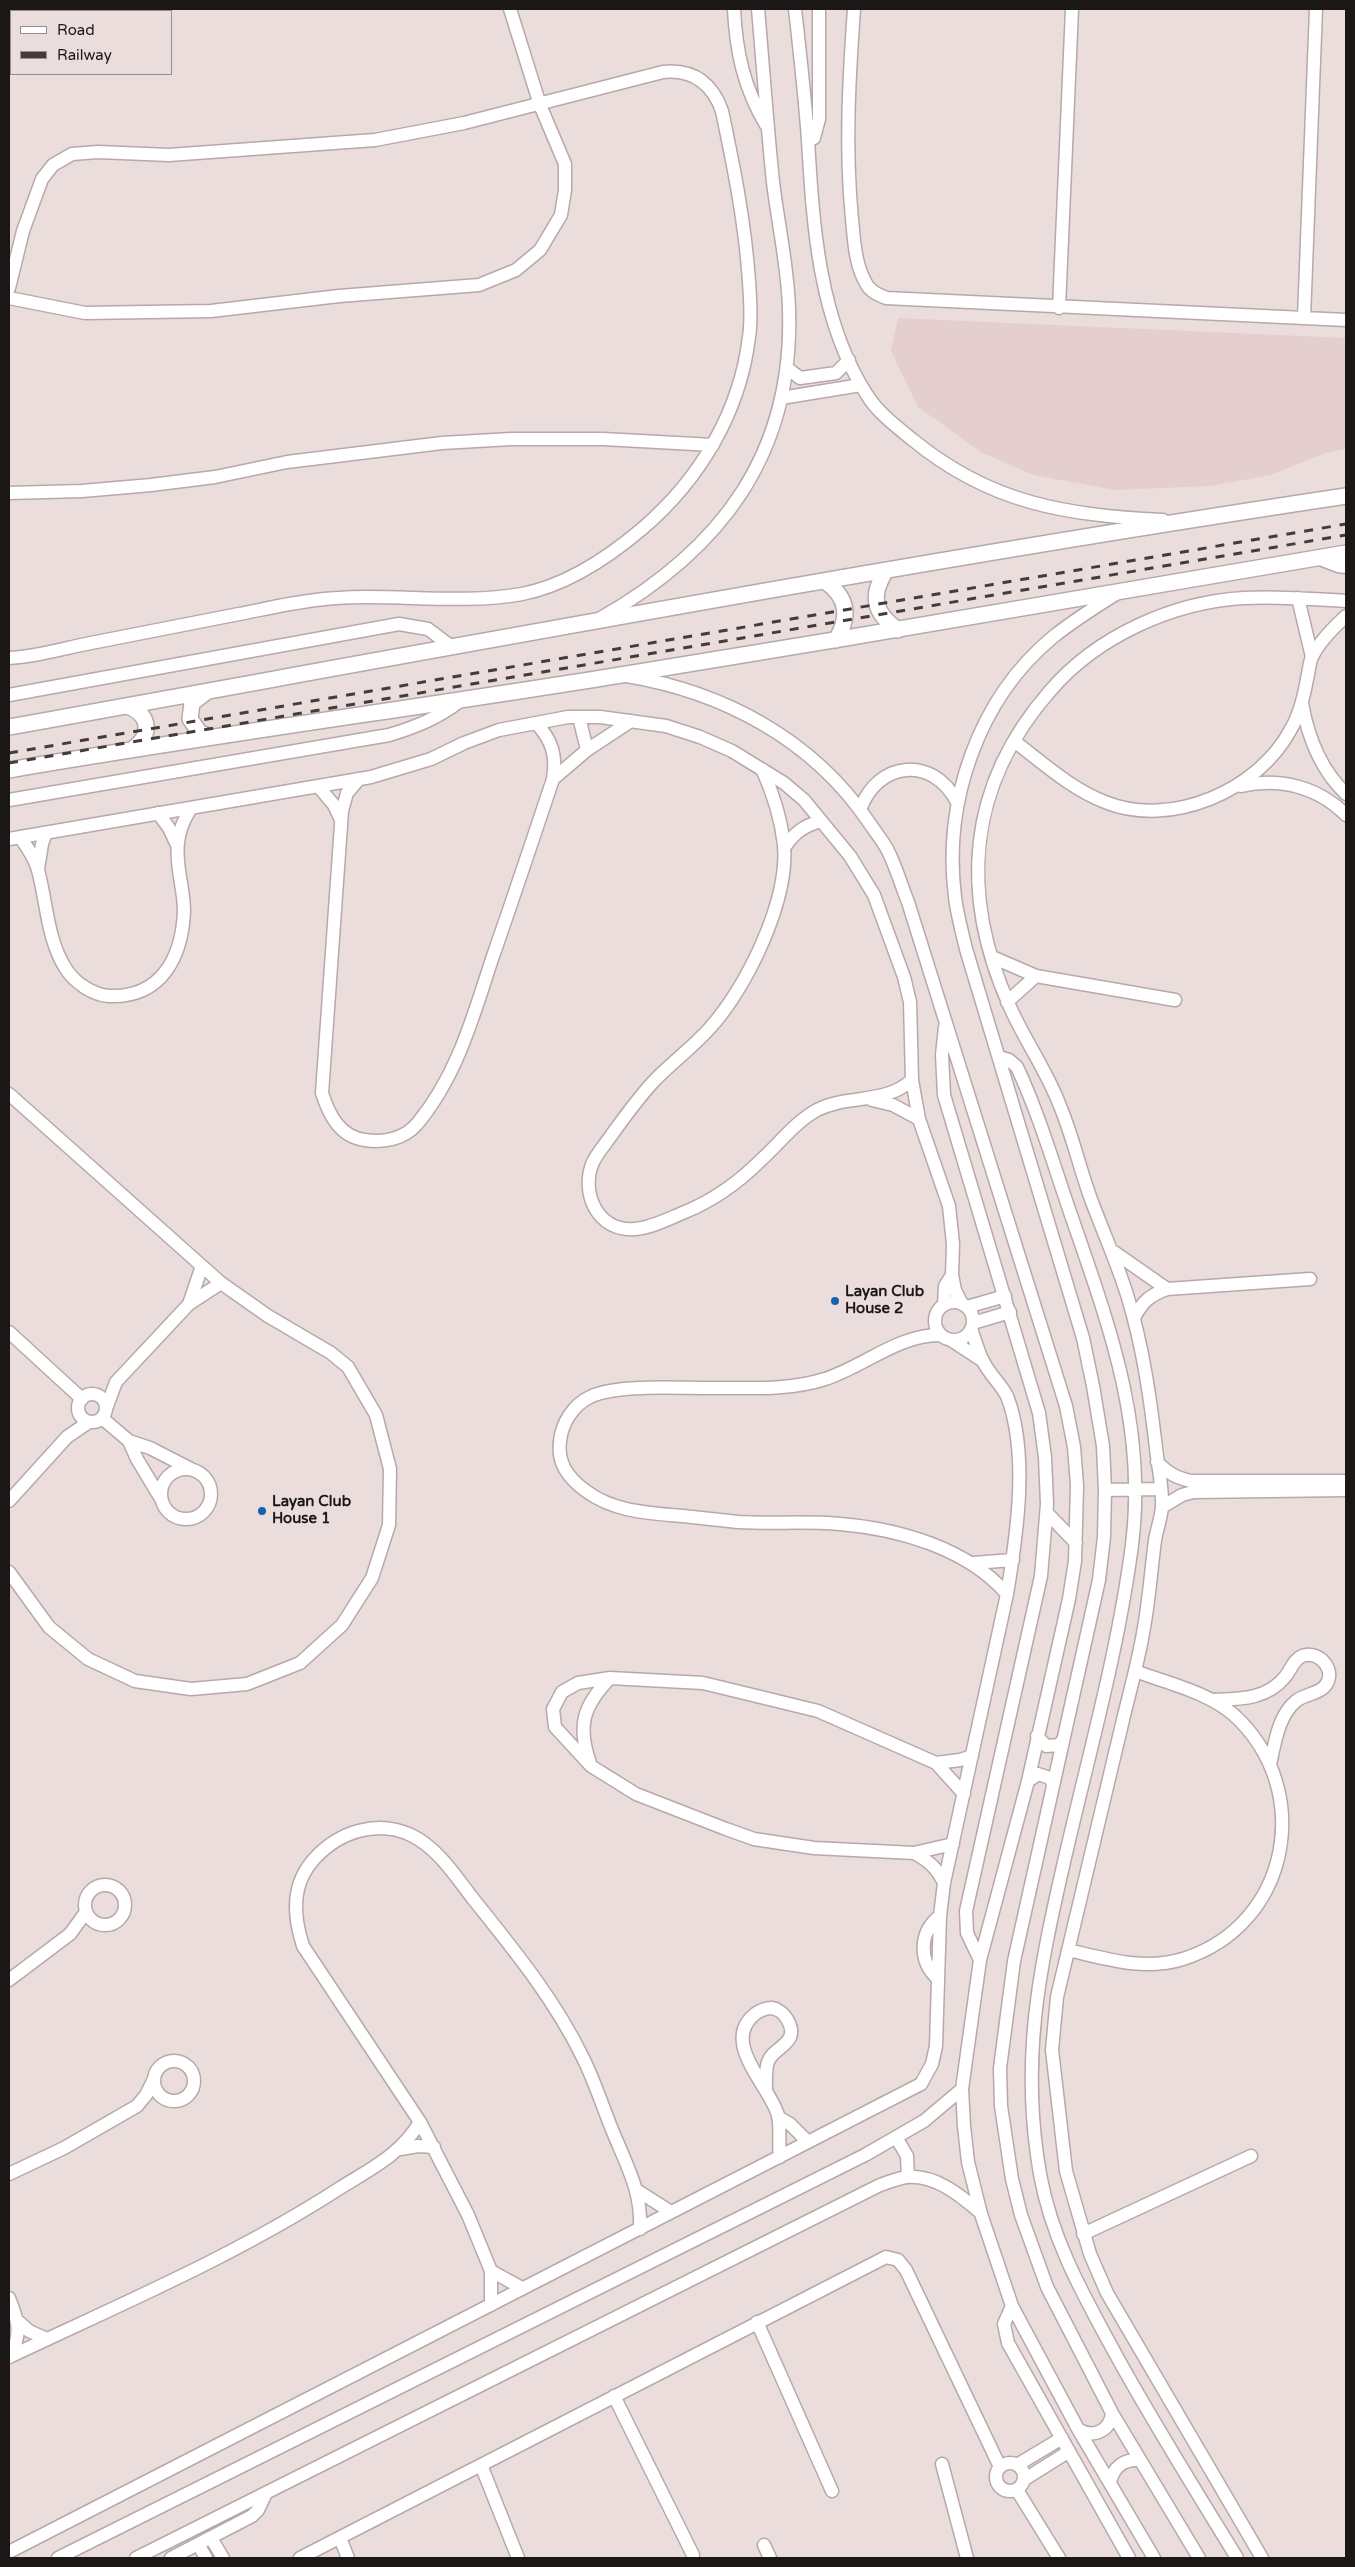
<!DOCTYPE html>
<style>
body{margin:0}
#map{position:relative;width:1355px;height:2567px;overflow:hidden;background:#eadddc;font-family:"Varela Round",sans-serif}
canvas{display:block}
.frame{position:absolute;inset:0;border:10px solid #1b1717;pointer-events:none}
.legend{position:absolute;left:10px;top:10px;width:162px;height:65px;box-sizing:border-box;background:#eadddc;border:1px solid #978e8d;margin:0;padding:6px 9px;list-style:none;font-size:15px;color:#1b1717}
.legend li{display:flex;align-items:center;gap:10px;height:25px}
.legend b{width:25px;border:1px solid #978e8d}
</style>
<div id="map">
<canvas width="1355" height="2567"></canvas>
<div class="frame"></div>
<ul class="legend">
<li><b style="height:6px;background:#fff"></b>Road</li>
<li><b style="height:6px;background:#423c3c"></b>Railway</li>
</ul>
</div>
<script>
const ctx = document.querySelector('canvas').getContext('2d');
ctx.lineJoin = 'round';
function fillPath(path, color) { ctx.fillStyle = color; ctx.fill(path, 'evenodd'); }
function stroke(path, color, width, dash) { ctx.strokeStyle = color; ctx.lineWidth = width; ctx.lineCap = dash ? 'butt' : 'round'; ctx.setLineDash(dash || []); ctx.stroke(path); }
function label(font, color, halo, rows, align = 'center') {
  ctx.font = font + ' "Varela Round",sans-serif'; ctx.lineWidth = 4; ctx.setLineDash([]); ctx.textBaseline = 'middle'; ctx.strokeStyle = halo; ctx.fillStyle = color; for (const [text, x, y, turn = 0] of rows) {
    ctx.save(); ctx.translate(x, y); ctx.rotate((+turn || 0) * Math.PI / 180); ctx.textAlign = isNaN(turn) ? turn : align; if (halo) ctx.strokeText(text, 0, 0); ctx.fillText(text, 0, 0); ctx.restore();
  }
}
fillPath(new Path2D(`
 M898,318L1346,338V449L1325,453L1271,475L1210,486L1115,490L1033,475L981,452L918,407L891,351Z`), '#e5cfce');
const minor = new Path2D(`
 M734,9C736,52 744,88 766,125
 M795,9C800,53 805,97 808,140C813,226 819,321 867,395C878,413 897,427 913,440C991,504 1066,515 1163,520
 M854,9C849,79 845,148 852,219C854,240 855,266 867,285C871,292 879,295 886,298L1346,320
 M808,141L814,138L819,119V9
 M9,288L23,231L42,179L53,165L72,154L98,152L169,155L375,140L464,123L663,72C693,69 712,83 722,111C734,168 745,223 749,281C750,299 752,319 749,337C740,412 700,479 643,528C609,557 568,585 522,594C454,606 384,591 316,600C290,603 265,609 239,614C190,624 140,633 91,643C64,648 36,657 9,658
 M9,298L85,313L211,311L339,296L479,285L516,270L540,250L561,215L565,190V164L540,105L510,9
 M1059,308L1072,9
 M1304,318L1316,9
 M787,368L800,378L836,373L849,360
 M781,398L861,385
 M9,493L82,491L151,485L215,477L287,462L442,443L511,439H603L713,445
 M1317,558L1338,566L1346,567
 M1116,594C1095,607 1073,621 1053,637C978,699 943,802 955,897C957,914 962,932 966,949L1083,1338L1093,1386L1103,1446L1105,1490L1104,1537L1099,1580L1014,1961L1000,2068L1001,2106L1012,2179L1021,2215L1047,2287L1112,2413L1199,2558
 M1298,598L1312,657
 M599,619C721,550 794,454 789,309C788,267 778,224 773,182C767,124 763,66 758,9
 M627,676C723,692 812,739 868,821C874,830 882,840 887,849C896,866 901,885 908,902L1066,1406L1074,1447L1077,1485L1075,1561L1069,1599L1028,1781L980,1960L962,2089L964,2126L968,2162L981,2214L1012,2306L1078,2429L1154,2558
 M9,695L399,624L428,629L452,647
 M1302,703C1308,738 1320,769 1346,794
 M579,717L587,750
 M1014,741C1043,763 1071,789 1105,802C1171,829 1259,790 1291,729C1300,714 1304,696 1307,679C1309,672 1309,663 1312,657C1319,642 1334,627 1346,616
 M762,769C773,793 781,818 784,845C789,901 746,989 709,1029C692,1048 671,1063 654,1081C639,1097 626,1115 613,1133C607,1142 598,1152 593,1162C580,1192 597,1232 635,1229C651,1228 670,1218 685,1212C714,1200 739,1182 761,1160C779,1144 795,1122 817,1110C848,1094 884,1105 912,1080
 M359,779L347,793L342,811L322,1093C329,1115 340,1137 365,1140C384,1143 404,1139 417,1124C457,1076 473,1017 492,959C513,899 533,839 553,779C557,756 552,740 536,723
 M553,779L587,750L631,721
 M318,786L334,805L341,820
 M1241,786C1280,777 1318,787 1346,815
 M9,800L389,735C416,727 438,718 460,701
 M860,810C877,761 933,755 957,802
 M158,813L169,828L177,845
 M20,837C27,847 35,858 38,870C47,903 47,940 66,969C75,983 93,995 109,996C161,998 182,958 184,911C184,888 175,865 178,843C179,830 184,819 191,808
 M9,839L371,777L431,759L464,743L499,730L568,717H600L666,726L700,737L732,751L784,783L804,800L850,856L874,895L904,977L910,1002L912,1080L919,1119L949,1206L953,1244L952,1275L955,1290L962,1304
 M784,848C794,833 803,826 821,821
 M38,869L42,844L46,833
 M992,957L1036,976L1175,1000
 M1007,1002L1036,976
 M945,1027L942,1055L944,1095L1039,1413L1045,1457L1047,1504L1041,1576L966,1911L967,1933L980,1960
 M999,1057L1009,1060L1017,1067C1039,1114 1054,1166 1071,1215C1109,1325 1147,1426 1132,1545C1118,1652 1088,1757 1064,1862C1039,1971 1020,2061 1040,2174C1052,2241 1084,2296 1116,2355C1154,2424 1196,2491 1237,2558
 M9,1094L221,1283L268,1316L331,1353L348,1367L376,1415L390,1469L389,1525L372,1578L342,1625L300,1663L247,1684L191,1689L135,1681L88,1659L49,1627L9,1572
 M872,1100L893,1105L919,1119
 M1114,1252L1167,1289
 M935 1321a19 19 0 1 1 38 0a19 19 0 1 1-38 0Z
 M189,1304L202,1266
 M944,1305L945,1286L952,1275
 M967,1307L1005,1296
 M1134,1318C1142,1302 1150,1295 1167,1289L1310,1279
 M973,1323L1010,1312
 M9,1332L82,1399
 M941,1335C899,1334 863,1367 825,1379C791,1390 754,1388 719,1388C686,1389 618,1383 590,1397C573,1405 562,1423 560,1441C557,1463 568,1478 586,1491C614,1512 649,1513 683,1516C701,1518 720,1520 738,1522C772,1524 806,1521 840,1524C899,1529 967,1548 1007,1594
 M951,1340L983,1361
 M78 1408a14 14 0 1 1 28 0a14 14 0 1 1-28 0Z
 M106,1409L116,1382L189,1304L221,1283
 M102,1418L129,1441L150,1448L191,1469
 M129,1441L137,1459L161,1499
 M1157,1462C1168,1473 1176,1478 1191,1481H1346
 M161 1494a25 25 0 1 1 50 0a25 25 0 1 1-50 0Z
 M1105,1490L1160,1489
 M9,1501L67,1437L89,1422
 M1162,1507L1182,1495L1193,1492L1346,1490
 M1047,1513L1076,1543
 M973,1563L1013,1560
 M1212,1700C1239,1699 1266,1700 1285,1677C1291,1670 1293,1660 1302,1656C1321,1649 1339,1674 1323,1688C1316,1694 1303,1695 1296,1701C1278,1716 1275,1743 1270,1764
 M1037,1736L1046,1746L1059,1745L1063,1740
 M590,1763C577,1726 583,1706 610,1678
 M936,1763L960,1760L972,1756
 M1028,1781L1038,1774L1050,1778L1053,1784
 M953,1844L914,1853L814,1848L754,1839L726,1829L636,1794L591,1766L555,1727L553,1709L562,1692L578,1683L610,1678L703,1683L818,1711L936,1763L964,1794
 M914,1853C929,1861 937,1868 944,1883
 M85 1905a20 20 0 1 1 40 0a20 20 0 1 1-40 0Z
 M1068,1950C1107,1959 1144,1971 1183,1959C1291,1925 1315,1789 1234,1715C1208,1692 1167,1683 1135,1671
 M938,1979C918,1961 919,1932 940,1916
 M9,1980L70,1934L86,1912
 M154 2081a20 20 0 1 1 40 0a20 20 0 1 1-40 0Z
 M766,2088C766,2080 765,2070 768,2062C773,2046 802,2044 787,2019C784,2014 778,2009 772,2008C766,2008 759,2011 755,2014C720,2042 769,2085 778,2115C781,2127 778,2144 780,2157
 M778,2117L790,2124L808,2142
 M896,2137L907,2156L908,2177
 M400,2149L418,2146L434,2147
 M9,2174L64,2148L137,2106L146,2095L154,2079
 M638,2191L671,2212
 M1083,2234L1251,2156
 M491,2271L522,2288
 M9,2298C18,2320 23,2335 9,2357
 M491,2305V2271L468,2215L420,2122L303,1946C293,1915 291,1884 315,1858C339,1832 377,1819 411,1835C438,1848 456,1877 474,1900C514,1950 555,2000 583,2058C595,2082 603,2108 613,2132C627,2166 642,2192 640,2229
 M1012,2306L1004,2324L1008,2343L1129,2558
 M19,2322L29,2331L47,2339
 M757,2322L832,2491
 M9,2357C121,2304 235,2256 340,2188C372,2168 400,2155 420,2122
 M614,2396L693,2555
 M1078,2429C1093,2439 1110,2431 1112,2413
 M996 2477a14 14 0 1 1 28 0a14 14 0 1 1-28 0Z
 M942,2464L967,2558
 M481,2465L518,2558
 M1017,2465L1062,2438
 M1025,2479L1068,2452
 M1110,2483C1113,2467 1124,2459 1139,2460
 M1017,2490L1059,2558
 M211,2538L223,2558
 M340,2538L348,2558
 M198,2544L206,2558
 M764,2545L770,2558
 M9,2552L921,2084L932,2064L936,2046L940,1916L944,1883L1007,1594C1017,1534 1029,1453 1007,1396C1001,1384 989,1374 983,1361C978,1352 975,1339 971,1329
 M58,2558L865,2155L924,2121L962,2089
 M136,2558L880,2185C889,2182 898,2178 907,2177C936,2175 960,2195 981,2213
 M171,2558L252,2516L258,2510L266,2493
 M300,2558L886,2257L898,2260L906,2270L1000,2467
 M1262,2558L1107,2293L1090,2254L1066,2171L1052,2050L1057,1997C1079,1906 1100,1815 1122,1724C1129,1694 1138,1663 1143,1633C1149,1602 1151,1571 1155,1540C1157,1529 1161,1518 1162,1507C1163,1488 1158,1467 1156,1448C1150,1397 1143,1347 1128,1298C1118,1265 1104,1234 1092,1202C1080,1170 1073,1137 1060,1106C1047,1071 1025,1041 1010,1007C959,894 967,786 1050,691C1097,636 1173,602 1244,598C1278,596 1313,599 1346,601`);
const major = new Path2D(`
 M885,572C870,597 874,613 898,630
 M826,582C848,598 850,617 836,640
 M205,693L192,703L190,719L200,733L208,736
 M127,706C149,713 153,734 134,748
 M9,727C454,647 899,563 1346,496
 M9,770C212,735 417,708 621,675C863,636 1105,594 1346,553`);
stroke(minor, '#b6a9a9', 15);
stroke(major, '#b6a9a9', 18);
stroke(minor, '#fff', 12);
stroke(major, '#fff', 15);
stroke(new Path2D(`
 M9,753L1346,524
 M9,763L1346,535`), '#423c3c', 3, [9, 9]);
for (const [x, y, r, color] of [
 [835,1301,5,"#1661b0"],
 [262,1511,5,"#1661b0"]
]) { const dot = new Path2D(); dot.arc(x, y, r, 0, 2 * Math.PI); ctx.fillStyle = color; ctx.fill(dot); stroke(dot, '#eadddc', 2); }
label('bold 15px', '#1b1717', '#eadddc', [
 ["Layan Club",845,1292],
 ["House 2",845,1309],
 ["Layan Club",272,1502],
 ["House 1",272,1519]
], 'left');
</script>
